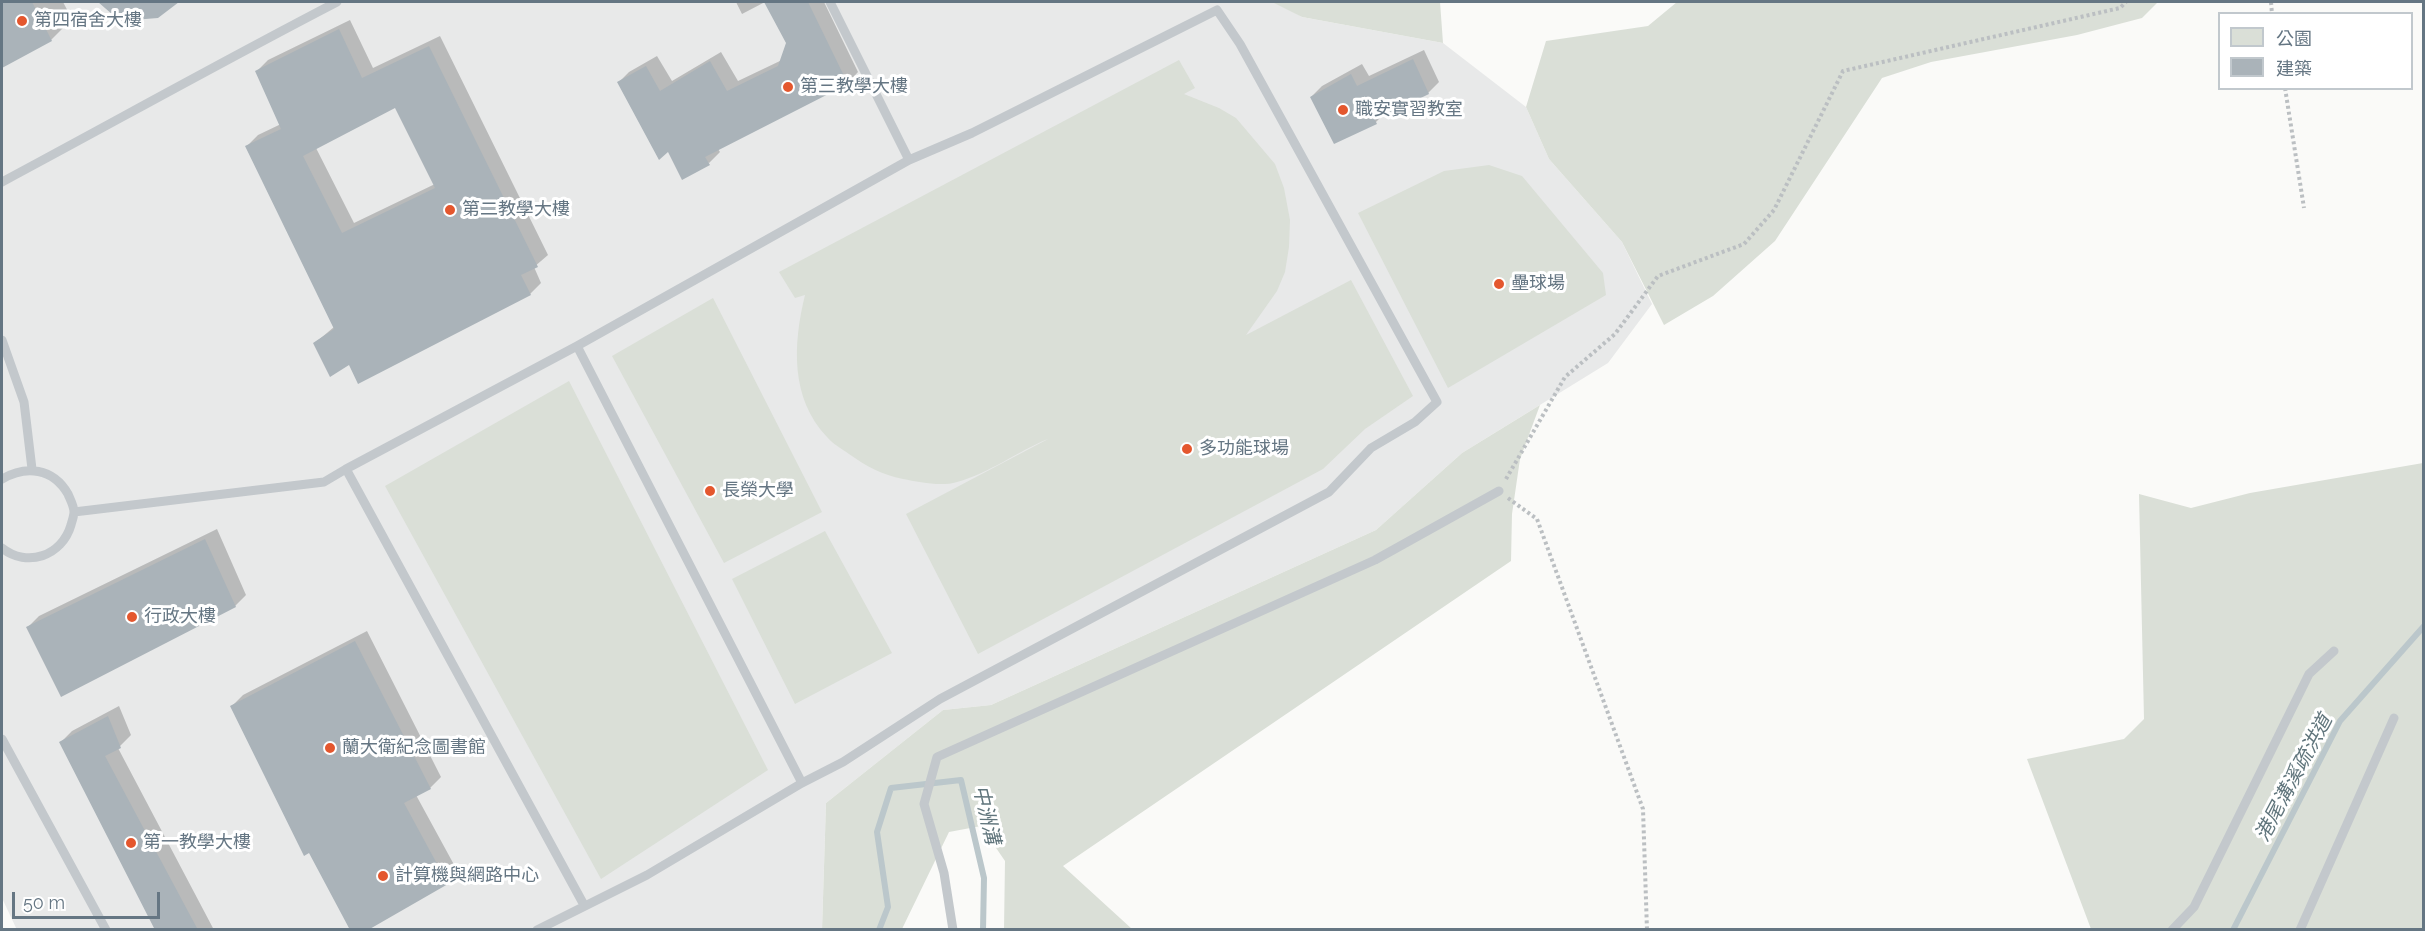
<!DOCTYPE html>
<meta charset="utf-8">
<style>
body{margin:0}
#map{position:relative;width:2425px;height:931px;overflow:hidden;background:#fafaf8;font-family:Raleway,"Noto Sans TC",sans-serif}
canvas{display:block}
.frame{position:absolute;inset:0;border:3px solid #657683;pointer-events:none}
.legend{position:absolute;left:2218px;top:12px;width:195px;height:78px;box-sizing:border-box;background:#fff;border:2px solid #c1c8cd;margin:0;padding:8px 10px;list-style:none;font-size:18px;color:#657683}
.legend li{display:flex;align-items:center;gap:12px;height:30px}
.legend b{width:30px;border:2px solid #c1c8cd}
.scale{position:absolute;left:12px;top:892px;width:148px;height:27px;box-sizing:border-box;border:3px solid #657683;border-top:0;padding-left:8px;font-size:18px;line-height:21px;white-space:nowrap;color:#657683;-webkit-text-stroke:4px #fff;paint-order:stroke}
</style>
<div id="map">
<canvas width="2425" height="931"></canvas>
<div class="frame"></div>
<ul class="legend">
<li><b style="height:16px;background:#dadfd7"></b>公園</li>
<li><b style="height:16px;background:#aab3b9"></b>建築</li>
</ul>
<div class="scale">50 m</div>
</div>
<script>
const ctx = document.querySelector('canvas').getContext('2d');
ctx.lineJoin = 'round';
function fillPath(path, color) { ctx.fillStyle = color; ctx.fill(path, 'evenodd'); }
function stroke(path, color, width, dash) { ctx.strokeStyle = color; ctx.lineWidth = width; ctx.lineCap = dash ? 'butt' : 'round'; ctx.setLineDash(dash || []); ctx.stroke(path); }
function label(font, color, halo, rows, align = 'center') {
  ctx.font = font + ' Raleway,"Noto Sans TC",sans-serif'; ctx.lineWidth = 6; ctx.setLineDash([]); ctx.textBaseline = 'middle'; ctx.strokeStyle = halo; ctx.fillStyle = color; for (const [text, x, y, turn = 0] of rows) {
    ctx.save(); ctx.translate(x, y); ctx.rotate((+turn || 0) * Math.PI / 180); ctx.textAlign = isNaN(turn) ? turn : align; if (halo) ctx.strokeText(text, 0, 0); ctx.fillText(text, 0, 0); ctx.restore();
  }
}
fillPath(new Path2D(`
 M2,2H1276L1302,17L1443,43L1526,107L1549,159L1622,242L1652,304L1608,363L1462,453L1376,530L991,705L943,710L826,803L822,929L17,930L2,898Z`), '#e8e9e9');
fillPath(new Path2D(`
 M1272,2H1440L1443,43L1302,17Z
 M1677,2H2158L2142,18L2077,35L1931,62L1882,78L1775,241L1713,296L1664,325L1622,242L1549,159L1526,107L1546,41L1648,26Z
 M1179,60L1195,88L1184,94L1219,108L1236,118L1275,164L1284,188L1290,220L1289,247L1285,272L1277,291L1246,335L1351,280L1413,396L1365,429L1323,469L978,654L906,514L1048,439C1018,451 990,473 957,482C941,487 919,482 903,479C882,475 866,466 849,454C842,449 833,444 827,437C790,398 793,344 805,295L795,298L779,272Z
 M1489,165L1522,176L1603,273L1606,295L1448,388L1358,213L1444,171Z
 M713,298L822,512L724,563L612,356Z
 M569,381L768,770L601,879L385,486Z
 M1540,405L1520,459L1512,514L1511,561L1063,866L1132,929H1004L1005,861L981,826L949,832L902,929L822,930L826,803L943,710L991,705L1376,530L1462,453Z
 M2423,463V929H2091L2027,759L2124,739L2144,719L2139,494L2191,508L2250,493Z
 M825,531L892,653L795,704L732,579Z`), '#dadfd7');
fillPath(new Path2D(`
 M2,2H63L72,19L51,40L2,67Z
 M100,2H176L158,17L120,19Z
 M736,2H765L742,14Z
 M765,2H824L858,72L848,83L718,149L720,152L709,163L669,150L618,83L629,72L657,56L672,81L721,52L738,81L782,60L787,42Z
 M350,20L373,68L440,36L548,255L534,267L541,283L530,294L350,363L315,343L334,327L247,146L258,135L281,124L257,71L268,60ZM396,106L435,184L354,223L316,148Z
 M1424,50L1439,82L1428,93L1384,114L1376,122L1334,142L1311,97L1322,86L1362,64L1369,76Z
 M217,529L246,595L235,606L62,695L28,627L39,616Z
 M367,631L441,777L430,788L416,795L458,872L447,883L232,706L243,695Z
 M119,706L131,735L118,748L214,930H157L61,742L72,731Z`), '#0003');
stroke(new Path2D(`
 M879,930L888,907L877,832L891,788L961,780L984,878L983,930
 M2233,930L2340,721L2424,626`), '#bbc7cb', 6);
fillPath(new Path2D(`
 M2,2H32L52,41L2,68Z
 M98,2H179L158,18L120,21Z
 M764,2H808L848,84L705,157L710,165L682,180L668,152L659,160L617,82L646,66L660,91L710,61L727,91L778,66L786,43Z
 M339,29L362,78L429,46L538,267L521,275L531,295L358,384L349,365L330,377L313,343L334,329L245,146L281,129L255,71ZM395,108L435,188L342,233L303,156Z
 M1413,59L1429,94L1375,120L1377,124L1334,144L1310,97L1351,74L1357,86Z
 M205,539L236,607L61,697L26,627Z
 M355,641L431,789L404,803L448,884L368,930H350L309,853L304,856L230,706Z
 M108,716L121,748L105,756L198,930H155L59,742Z`), '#aab3b9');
stroke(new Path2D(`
 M2271,2L2272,14
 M2285,88L2304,208
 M1506,479L1565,377L1615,334L1658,276L1744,244L1774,210L1843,71L2120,8L2126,2
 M1508,498L1537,519L1643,809L1647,930`), '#bbbfc2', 4, [3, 3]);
stroke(new Path2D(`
 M830,2L909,160
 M2,182C114,122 225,60 337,2
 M2,340L24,402L32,469
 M577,346L802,783
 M346,469L584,905
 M2,479C26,465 53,468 68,494C70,499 74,506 74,512C74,516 72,521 71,525C62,556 27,568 2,548
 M74,512L324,482L346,469L577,346L909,160L972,133L1217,10L1240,44L1437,402L1415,422L1371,448L1329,492L940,699L843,762L802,783L647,875L537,930
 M2,739L106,930
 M953,930L944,873L924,804L937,757L1375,560L1499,491
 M2172,930L2194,907L2309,674L2334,651
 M2300,930L2394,718`), '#c3c8cc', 9);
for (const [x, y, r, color] of [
 [22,21,6,"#e4572e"],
 [788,87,6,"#e4572e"],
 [1343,110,6,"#e4572e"],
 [450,210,6,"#e4572e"],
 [1499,284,6,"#e4572e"],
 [1187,449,6,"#e4572e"],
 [710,491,6,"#e4572e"],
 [132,617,6,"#e4572e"],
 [330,748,6,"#e4572e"],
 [131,843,6,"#e4572e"],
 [383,876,6,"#e4572e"]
]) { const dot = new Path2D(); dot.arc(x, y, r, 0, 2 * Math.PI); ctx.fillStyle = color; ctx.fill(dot); stroke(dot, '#fff', 2); }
label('18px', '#657683', '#fff', [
 ["第四宿舍大樓",34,21],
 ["第三教學大樓",800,87],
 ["職安實習教室",1355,110],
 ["第二教學大樓",462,210],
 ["壘球場",1511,284],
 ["多功能球場",1199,449],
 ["長榮大學",722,491],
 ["行政大樓",144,617],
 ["蘭大衛紀念圖書館",342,748],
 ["第一教學大樓",143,843],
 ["計算機與網路中心",395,876]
], 'left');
label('italic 20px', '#60757c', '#fff', [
 ["港尾溝溪疏洪道",2294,778,-62],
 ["中洲溝",986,815,77]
]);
</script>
